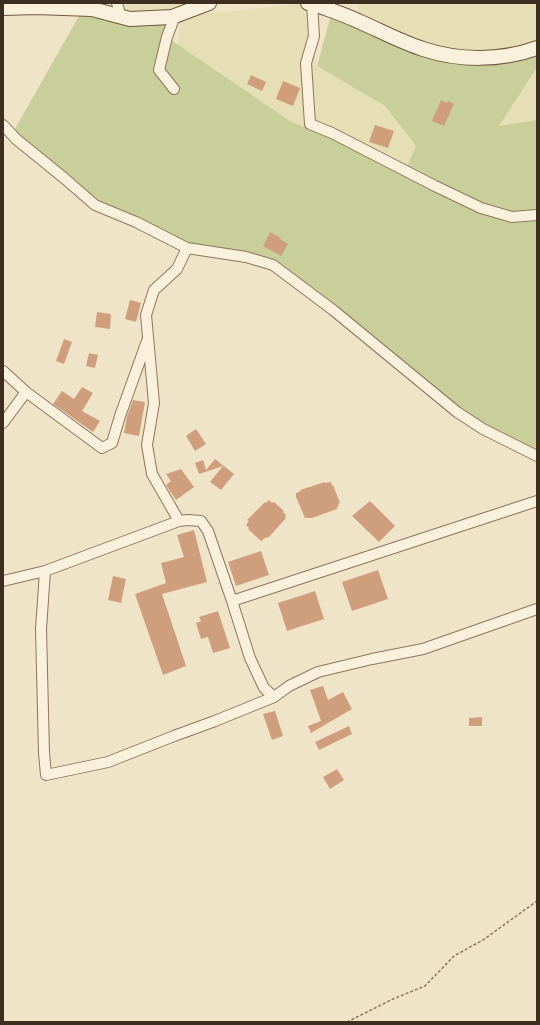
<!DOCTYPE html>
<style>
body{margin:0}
#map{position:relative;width:540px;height:1025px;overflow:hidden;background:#f0e4c8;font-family:"IBM Plex Serif",serif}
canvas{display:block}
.frame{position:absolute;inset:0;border:4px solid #3d2e20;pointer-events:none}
</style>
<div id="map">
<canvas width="540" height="1025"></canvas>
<div class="frame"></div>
</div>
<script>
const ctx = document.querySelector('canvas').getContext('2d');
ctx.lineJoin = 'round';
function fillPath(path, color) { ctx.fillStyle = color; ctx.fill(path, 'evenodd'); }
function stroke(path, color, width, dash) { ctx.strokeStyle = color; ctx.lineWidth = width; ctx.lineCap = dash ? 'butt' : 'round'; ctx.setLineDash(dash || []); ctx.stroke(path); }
fillPath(new Path2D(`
 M3,3H197L181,14L213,13L306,3L317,66L385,106L416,146L422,167L405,171L290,121L178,44L180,14Z
 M358,3H537V46L442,55L357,20Z
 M537,58V120L499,127Z`), '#e6deb5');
fillPath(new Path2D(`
 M83,9L172,17L167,37L290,121L405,171L416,146L385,106L317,66L332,11L442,55L537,44V67L499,126L537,120V452L474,418L279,270L187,248L99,200L12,134Z`), '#c9cf9b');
fillPath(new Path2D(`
 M251,75L266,82L262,91L247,84Z
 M283,81L300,88L293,106L276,99Z
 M441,100L447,103L448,101L454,104L444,126L432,121Z
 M375,125L394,131L388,148L369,142Z
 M270,232L281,238L280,239L288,244L281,256L263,246Z
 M130,300L141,303L136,322L125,319Z
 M97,312L111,314L110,329L95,327Z
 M64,339L72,342L64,364L56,361Z
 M89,353L98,355L95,368L86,366Z
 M82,387L93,393L82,411L100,421L93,432L53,404L62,391L74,399Z
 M133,400L145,402L139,436L124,433L127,416Z
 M196,429L206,444L195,451L186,436Z
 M215,459L234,474L221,490L210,482L223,466L199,474L195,463L203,460L206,470Z
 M181,469L194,487L176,500L166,485L171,481L166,474Z
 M325,482V483L331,482L332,486L333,485L340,503L338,504L339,506L337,507V509L312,518H305L296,497V493L301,491L300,490Z
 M269,500L272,503L274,502L284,511L283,512L286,515L285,517L286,518L269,537L265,538L261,541L248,529L249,528L246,525L249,521L247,520L265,502L266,503Z
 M370,501L395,526L379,542L352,516Z
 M194,530L207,582L162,594L186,666L163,675L135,594L166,583L161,563L184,557L177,535Z
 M261,551L269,575L236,586L228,562Z
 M378,570L388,599L352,611L342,582Z
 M113,576L126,579L121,603L108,600Z
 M315,591L324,619L287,631L278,603Z
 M218,611L230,648L213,653L208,637L201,639L196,623L201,621L199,617Z
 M323,686L328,700L343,692L352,709L311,733L308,726L321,721L310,690Z
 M275,711L283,736L272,740L263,714Z
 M482,717V726H469V718Z
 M349,726L352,734L319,750L315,742Z
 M337,769L344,780L330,789L323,777Z`), '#cf9f7d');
const street = new Path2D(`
 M117,3L121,18
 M312,3L314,36L306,63L310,124L332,133L435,186L481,208L512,217L537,215
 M174,89L159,70L167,37L175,16
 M3,125L16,139L64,178L95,205L136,222L187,248L246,257L273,265L333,310L457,412L483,429L537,456
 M3,371L26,392
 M3,423L26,392L102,448L112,443L120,416L147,341
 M179,521L152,474L147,445L154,403L146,315L154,290L177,269L187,248
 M45,571L41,629L44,753L46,775L108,762L174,736L215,721L274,697L289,686L318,672L372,659L423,649L537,609
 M3,581L45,571L179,521L188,520L201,521L208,531L232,601L537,501
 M232,601L250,658L264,688L274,697`);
const secondary = new Path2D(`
 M308,3H312C327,9 343,14 358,21C379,30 401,42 423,49C459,61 501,61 537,48
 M3,8L35,7L92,9L130,19L172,17L209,3`);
stroke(street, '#8d765c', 12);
stroke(secondary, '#6f573f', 16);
stroke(new Path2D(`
 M347,1022L393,999L425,986L454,956L483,940L537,901`), '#8d765c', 1.5, [3, 2]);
stroke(street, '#faf1dc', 10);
stroke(secondary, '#faf1dc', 14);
</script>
